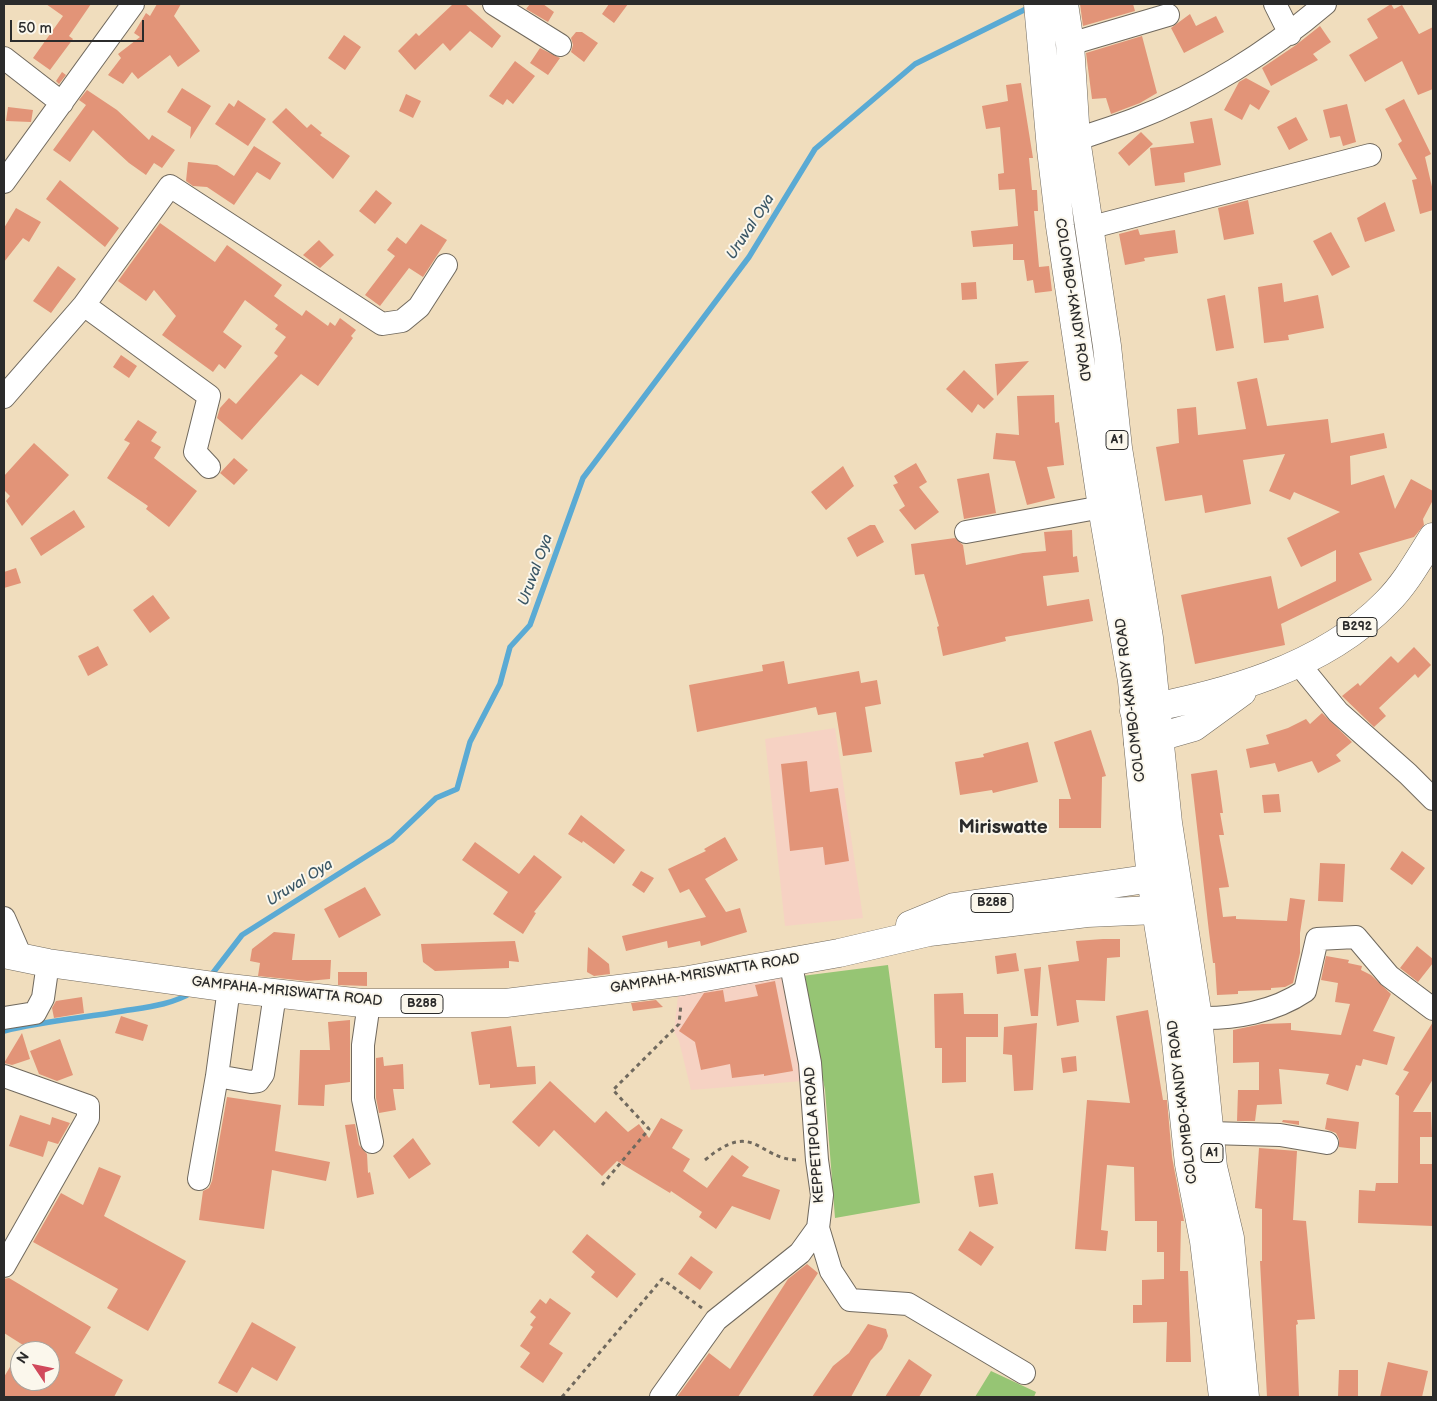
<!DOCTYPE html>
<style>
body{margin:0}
#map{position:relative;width:1437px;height:1401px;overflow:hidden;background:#f0ddbd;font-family:"Balsamiq Sans",sans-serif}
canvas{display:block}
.frame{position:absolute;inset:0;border:5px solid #2b2b2b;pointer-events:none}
.north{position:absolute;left:10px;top:1341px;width:50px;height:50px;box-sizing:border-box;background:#fbf7ec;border:1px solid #a8a59f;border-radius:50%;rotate:304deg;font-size:14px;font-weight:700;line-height:20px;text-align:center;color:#2b2b2b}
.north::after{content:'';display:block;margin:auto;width:18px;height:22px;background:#d1495b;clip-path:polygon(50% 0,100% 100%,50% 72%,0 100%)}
.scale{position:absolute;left:10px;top:20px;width:134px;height:22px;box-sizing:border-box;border:2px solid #2b2b2b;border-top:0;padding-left:6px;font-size:15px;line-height:18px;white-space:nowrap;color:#2b2b2b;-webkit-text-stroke:4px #fbf7ec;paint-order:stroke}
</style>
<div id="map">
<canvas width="1437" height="1401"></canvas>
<div class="frame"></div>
<div class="north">N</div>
<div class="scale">50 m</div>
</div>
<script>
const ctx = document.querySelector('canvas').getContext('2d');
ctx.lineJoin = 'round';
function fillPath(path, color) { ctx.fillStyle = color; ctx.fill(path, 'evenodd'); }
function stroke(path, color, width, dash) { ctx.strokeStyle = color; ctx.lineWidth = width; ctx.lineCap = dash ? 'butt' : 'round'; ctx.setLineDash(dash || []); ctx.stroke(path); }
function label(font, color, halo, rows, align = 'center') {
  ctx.font = font + ' "Balsamiq Sans",sans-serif'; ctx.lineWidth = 4; ctx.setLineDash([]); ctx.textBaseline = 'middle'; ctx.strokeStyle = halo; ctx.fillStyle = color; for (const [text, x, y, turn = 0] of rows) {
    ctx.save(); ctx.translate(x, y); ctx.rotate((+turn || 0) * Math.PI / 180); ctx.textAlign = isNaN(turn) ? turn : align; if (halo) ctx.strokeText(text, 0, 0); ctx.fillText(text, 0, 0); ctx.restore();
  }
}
fillPath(new Path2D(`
 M835,728L863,918L785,926L765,739Z
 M780,970L803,1081L691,1090L679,1041L674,1031L679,988Z`), '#f6d2c3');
fillPath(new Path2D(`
 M888,965L920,1203L835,1218L825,1090L802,976Z
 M991,1371L1036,1392L1034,1397H975Z`), '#96c574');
stroke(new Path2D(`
 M209,978L242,935L392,840L436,798L457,789L470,742L500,684L510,647L530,625L583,478L749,257L815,149L915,64L1030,7
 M4,1031C43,1021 83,1018 123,1011C148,1007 171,1005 193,992`), '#5aaad4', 5.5);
fillPath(new Path2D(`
 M46,4H91L69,36L73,39L50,70L33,58L63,16Z
 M157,4H181L174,16L200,51L178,67L170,55L138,79L132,72L123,84L108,75L121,58L118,54L140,37L134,33L146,13L150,16Z
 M453,4H465L501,36L492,48L470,31L450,51L443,43L415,70L398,51L416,33L419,36Z
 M530,4H543L554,12L548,22L526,9Z
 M609,4H628L614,23L602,14Z
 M1080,4H1133L1135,11L1083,26Z
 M1391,4L1394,9L1402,5L1419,34L1433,27V89L1418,95L1402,61L1365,82L1349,55L1378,38L1367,19Z
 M1190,14L1196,26L1216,16L1224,32L1184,53L1171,28Z
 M1320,26L1331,42L1313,54L1318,60L1271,86L1262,68L1296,45Z
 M576,32H582L598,43L584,62L571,52L573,45L571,38Z
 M344,35L361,47L345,70L328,58Z
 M1142,36L1157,93L1140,103L1111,114L1106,98L1092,99L1086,53Z
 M540,48L560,58L548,75L530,63Z
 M515,61L535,76L513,104L507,99L503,105L489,96Z
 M62,72L66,75L59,84L56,81Z
 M1246,78L1270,91L1259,110L1250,104L1242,120L1224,110L1239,82Z
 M1021,83L1033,158H1029L1032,190H1037L1038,211H1034L1039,267L1049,266L1052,291L1035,293L1033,280L1027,281L1024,260H1013V244L973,247L971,231L1018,226L1015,189L999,190L998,174L1004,173L1000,127L986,129L982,106L1008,101L1006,85Z
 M182,88L211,106L190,139L191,127L167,112Z
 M87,90L117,110L149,140L152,135L175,150L162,168L154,163L146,175L129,163L93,130L70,162L53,150L86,105L79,100Z
 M406,94L421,101L413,118L399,111Z
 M1404,99L1431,154L1425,157L1433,191V210L1420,214L1412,180L1417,179L1398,144L1402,141L1385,109Z
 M238,100L266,119L248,146L215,124L229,103L234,107Z
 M1347,104L1356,142L1343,146L1340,136L1330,138L1323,110Z
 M8,107L33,110L31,122L6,121Z
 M286,108L307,128L311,124L322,133L320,135L350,156L333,179L272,122Z
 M1296,117L1308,140L1289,150L1277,127Z
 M1212,118L1221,165L1184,173L1185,182L1155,186L1150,148L1194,143L1190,122Z
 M1141,132L1153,144L1129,166L1118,153Z
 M254,146L281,163L270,180L257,172L234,205L207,187L193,186L186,181L188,162L217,165L234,176Z
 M60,180L119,228L105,247L46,199Z
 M376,190L392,203L375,224L359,211Z
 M1248,200L1254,234L1224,240L1218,208Z
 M1385,202L1395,231L1365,242L1357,218Z
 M16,208L41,222L29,242L23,238L4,262V228Z
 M160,223L215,262L227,245L282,285L274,296L302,316L306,310L328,326L330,322L335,326L340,318L356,330L351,336L353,338L318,386L301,374L242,440L217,418L220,408L229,398L236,404L278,356L274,353L286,337L275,329L278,325L245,300L223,332L242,346L225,369L219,364L213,372L162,335L176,316L154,290L146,301L118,281Z
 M421,224L447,240L423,277L409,268L380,306L365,295L395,256L387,250L397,237L406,244Z
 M1138,229L1140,235L1175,230L1178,253L1144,258L1145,261L1125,265L1119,234Z
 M1331,232L1350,267L1332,276L1313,241Z
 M319,240L334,255L320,268L303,255Z
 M58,266L76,279L51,313L33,301Z
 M976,282L977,299L962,300L961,283Z
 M1282,283L1284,302L1318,295L1324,328L1288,335L1289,340L1264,343L1258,287Z
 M1225,295L1234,348L1216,351L1207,299Z
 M121,355L137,366L129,378L113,367Z
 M1029,361L997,396L995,364Z
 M964,370L994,399L984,409L978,404L972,413L946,389Z
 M1257,378L1267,426L1328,419L1331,443L1384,433L1387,448L1350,456L1351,485L1384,475L1395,509L1411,479L1433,491V500L1423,519L1424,525L1414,537L1359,553L1372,580L1281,624L1285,645L1195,664L1181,595L1271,576L1278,609L1336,581V550L1301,567L1287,538L1340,512L1294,492L1290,500L1269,491L1285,454L1243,460L1251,504L1205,513L1202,495L1165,501L1156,447L1179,443L1177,409L1196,407L1198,435L1246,429L1237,382Z
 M1054,395L1055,423L1059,422L1064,465L1047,467L1055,498L1027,505L1015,461L993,459L996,433L1019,435L1017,396Z
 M138,420L157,432L151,441L161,447L154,458L197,491L169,527L146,509L148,506L107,478L130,443L124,440Z
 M34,443L69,475L22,526L6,501L10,496L4,490V476Z
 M234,458L248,470L234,485L220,473Z
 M916,463L927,482L919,487L939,512L915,530L899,510L905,506L893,485L898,483L894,476Z
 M843,466L854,486L826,510L811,492Z
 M989,473L996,513L964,519L957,479Z
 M74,510L85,527L41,556L30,538Z
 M870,525H875L884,542L857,557L847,538Z
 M1072,530L1073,557L1077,556L1079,572L1043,576L1047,606L1089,599L1093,621L1005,637L1006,641L943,656L937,627L939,626L924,574L915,575L911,544L955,538L963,545L966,565L1023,553L1046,551L1044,532Z
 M16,568L21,583L4,588V572Z
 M153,595L170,618L150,633L133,610Z
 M98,646L108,665L88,676L78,656Z
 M1414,647L1431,665L1418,678L1415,674L1379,708L1386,716L1374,727L1342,696L1358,683L1360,686L1391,656L1398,663Z
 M784,661L788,684L859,671L861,683L877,680L881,704L865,707L872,752L843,756L836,712L818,715L816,707L697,732L689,685L763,671L762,665Z
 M1322,713L1352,742L1336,755L1341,761L1318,773L1312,761L1278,772L1275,763L1250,768L1246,749L1269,744L1266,735L1288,728L1306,719L1310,724Z
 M1091,730L1106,776L1102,777L1101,828H1059V799H1071L1054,742Z
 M1028,742L1038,782L993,793L992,790L960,795L955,762L984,757L983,754Z
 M807,761L810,792L838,788L849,861L825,865L823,847L790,851L781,764Z
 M1217,770L1223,813H1220L1224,835H1219L1229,887L1219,888L1223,917L1236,916V919L1287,921L1290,898L1305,900L1300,933V953L1293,983L1285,987L1271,988V990L1238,991V994L1217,995L1215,963H1213L1209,932L1191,774Z
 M1279,794L1281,812L1264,813L1262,795Z
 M581,815L625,850L614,864L583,841L582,843L568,834Z
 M725,837L738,860L705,879L726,912L740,908L747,932L701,946L700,941L668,948L667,941L626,951L622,936L706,917L689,889L680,893L668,869L706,851L704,849Z
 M475,842L519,874L534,855L562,877L534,912L536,913L523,934L493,914L508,892L462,860Z
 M1402,851L1425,868L1412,885L1390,869Z
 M1320,863L1345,864L1343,902L1318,901Z
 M641,871L654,878L644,893L632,885Z
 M365,887L381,915L339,938L324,909Z
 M274,932L295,934L292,960H331L330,979L307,981L258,976L260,963L250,961L252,949Z
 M1103,939H1120V957L1107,958L1105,1001L1076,1000L1079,1022L1057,1026L1048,965L1079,961L1076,941Z
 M515,941L519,962L509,961V968L435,971L423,962L421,944Z
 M1417,946L1433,959V963L1418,982L1400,968Z
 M588,947L609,964L610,974L594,976L587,972Z
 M1016,953L1019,971L997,974L995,956Z
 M1326,956L1349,960L1348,963L1362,966L1361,970L1371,975L1391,994L1373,1031L1395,1037L1387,1065L1363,1059L1361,1066L1356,1065L1348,1091L1326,1084L1329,1074L1279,1069L1282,1104L1257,1105L1255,1121H1237L1238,1090H1259V1062L1233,1063V1030L1262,1024L1291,1023V1030L1341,1035L1350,1004L1335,1002L1338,983L1321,980Z
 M1041,967L1038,1016H1031L1024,969Z
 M338,972H367V986L338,985Z
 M775,981L793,1071L764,1076V1074L732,1078L730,1064L701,1070L695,1042L679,1031L704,993L723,990L725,1002L758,996L755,985Z
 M963,993L964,1014H998V1037H966V1082L942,1083V1048H935L934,994Z
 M82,997L84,1013L54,1018L52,1008L56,1001Z
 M656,1000L663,1007L633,1011L631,1003Z
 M1148,1010L1163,1100H1167L1172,1157L1184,1221H1181L1180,1271H1188L1191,1362H1166L1167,1322L1133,1323V1305H1142V1280L1164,1279V1252H1157V1221H1135L1134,1167L1107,1165L1101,1230L1108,1231L1106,1251L1075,1249L1087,1100L1130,1103L1116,1016Z
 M121,1016L148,1025L143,1041L115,1033Z
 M350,1020V1082L325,1085L324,1106L298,1105L300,1050H330L328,1022Z
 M1433,1022V1079L1413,1112H1431L1432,1137H1420V1164H1433V1226L1358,1223L1359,1190L1375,1191L1376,1183H1398L1399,1096L1395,1094L1409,1072L1403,1070Z
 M1037,1023L1033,1090L1014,1091L1012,1055L1003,1054L1004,1027Z
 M511,1026L517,1067L535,1066L536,1084L490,1088V1084L479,1085L471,1032Z
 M22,1033L30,1059L12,1065L4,1063Z
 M60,1039L73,1075L57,1081L39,1074L30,1051Z
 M1076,1056L1077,1071L1063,1073L1061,1058Z
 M383,1057L384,1066L403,1064L404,1089H393L396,1110L379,1113L376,1098V1058Z
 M550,1081L595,1123L606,1111L628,1132L639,1124L649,1138L661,1118L683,1130L672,1148L690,1159L683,1171L707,1188L732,1155L749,1167L742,1176L780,1190L770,1220L732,1206L716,1229L699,1217L702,1212L671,1191L670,1193L617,1161L602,1176L554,1130L539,1147L512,1122Z
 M227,1097L281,1105L275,1151L330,1162L326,1181L272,1170L264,1229L199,1220L203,1191L209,1188L212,1181Z
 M20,1115L50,1125L52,1117L70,1123L58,1144L48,1141L43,1157L9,1146Z
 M1327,1118L1359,1122L1356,1149L1339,1147V1139L1336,1133L1325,1129Z
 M1283,1120L1299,1121V1125L1282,1122Z
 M355,1124L359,1145L367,1154L368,1173L370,1172L374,1194L357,1198L345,1125Z
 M413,1138L431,1164L409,1179L393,1156Z
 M1259,1148L1297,1151L1293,1220L1306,1221L1315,1319L1297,1320L1298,1324L1296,1325L1299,1397H1267L1260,1261H1262V1209L1255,1208Z
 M99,1167L121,1176L104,1216L186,1261L148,1331L107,1308L118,1289L33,1242L61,1193L83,1205Z
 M993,1173L998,1204L979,1207L974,1176Z
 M970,1231L994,1247L981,1266L958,1250Z
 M587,1234L636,1274L617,1298L591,1277L595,1272L572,1252Z
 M691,1256L713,1272L700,1290L678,1274Z
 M807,1264L818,1273L738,1397H677L709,1353L730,1369L788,1279Z
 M9,1278L91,1327L75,1353L123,1380L114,1397H4V1377L23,1345L4,1333V1279ZM20,1351H50V1381H20Z
 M550,1298L571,1313L549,1344L563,1353L543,1383L520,1367L530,1353L520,1346L533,1327L530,1325L536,1317L530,1312L540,1299L546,1304Z
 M252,1322L296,1347L277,1381L252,1367L237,1393L218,1383Z
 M868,1324L886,1329L888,1336L882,1349L871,1360L851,1397H812L833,1366L849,1353Z
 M909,1359L932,1375L919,1397H885Z
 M1388,1362L1428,1371L1422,1397H1380Z
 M1339,1370H1358V1397H1338Z`), '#e29478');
const minor = new Path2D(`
 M494,4L560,45
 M1275,4L1290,34
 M1070,44L1168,15
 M4,58L62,103
 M1061,145C1085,136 1109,129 1133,120C1202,94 1270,51 1325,4
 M4,182L133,4
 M1088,228L1370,155
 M84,305L209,396L195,452L209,467
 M4,397L84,305L170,186L382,324L402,321L419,307L446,265
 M966,532L1102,507
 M1298,663L1338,712L1408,774L1433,799
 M4,918L21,957
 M369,1003L363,1045V1099L372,1142
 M4,1018L35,1013L43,998L48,963
 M1198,1018C1234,1019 1274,1012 1305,991L1317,939L1356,937L1389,976L1433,1009
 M4,1076L88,1106V1118L4,1266
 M217,1076L251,1082L258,1081L263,1074L275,994
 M1210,1133L1280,1135L1327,1143
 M199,1179L217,1076L229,988
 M818,1228L831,1271L850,1300L908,1304L1024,1373
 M661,1397L716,1320L800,1253L818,1228L822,1195L817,1160L810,1063L790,960`);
const major = new Path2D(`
 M1134,711C1222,695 1322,669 1387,602C1406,583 1419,559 1433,537
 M1138,743L1194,727L1242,692
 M910,925L954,907L1174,875
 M4,954L48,963L229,988L362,1003H506L683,981L839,953L929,932L1087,913L1179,909`);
const highway = new Path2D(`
 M1038,4L1051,149L1060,226L1102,507L1132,681L1151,879L1174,1022L1189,1164L1204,1241L1223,1397
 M1064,4L1070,44L1076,139L1107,346L1118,448L1149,638L1168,823L1198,1018L1213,1167L1230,1238L1245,1397`);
stroke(minor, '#70695e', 24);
stroke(major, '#70695e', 29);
stroke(highway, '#70695e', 29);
stroke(new Path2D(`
 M705,1160C755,1118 757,1160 799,1160
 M602,1185L649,1129L613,1090L679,1024L681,1004
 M562,1397L662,1279L702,1308`), '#70695e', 3, [4, 4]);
stroke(minor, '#fff', 22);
stroke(major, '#fff', 28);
stroke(highway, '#fff', 28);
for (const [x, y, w] of [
 [1117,440,22],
 [1357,627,40],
 [992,903,42],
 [422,1004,42],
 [1212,1153,22]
]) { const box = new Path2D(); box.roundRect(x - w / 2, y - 9.5, w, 19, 4); ctx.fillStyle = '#fbf7ec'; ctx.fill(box); stroke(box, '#2b2b2b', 1); }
label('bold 12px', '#2b2b2b', null, [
 ["A1",1117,440],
 ["B292",1357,627],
 ["B288",992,903],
 ["B288",422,1004],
 ["A1",1212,1153]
]);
label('14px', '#2b2b2b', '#fbf7ec', [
 ["COLOMBO-KANDY ROAD",1072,300,81],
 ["COLOMBO-KANDY ROAD",1131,700,-97],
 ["GAMPAHA-MRISWATTA ROAD",705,974,-9],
 ["GAMPAHA-MRISWATTA ROAD",287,992,6],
 ["COLOMBO-KANDY ROAD",1183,1102,-97],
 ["KEPPETIPOLA ROAD",815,1135,-94]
]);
label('italic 15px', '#3b5766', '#fbf7ec', [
 ["Uruval Oya",751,227,-57],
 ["Uruval Oya",536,570,-70],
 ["Uruval Oya",300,883,-32]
]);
label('bold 19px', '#2b2b2b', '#fbf7ec', [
 ["Miriswatte",1003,828]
]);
</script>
